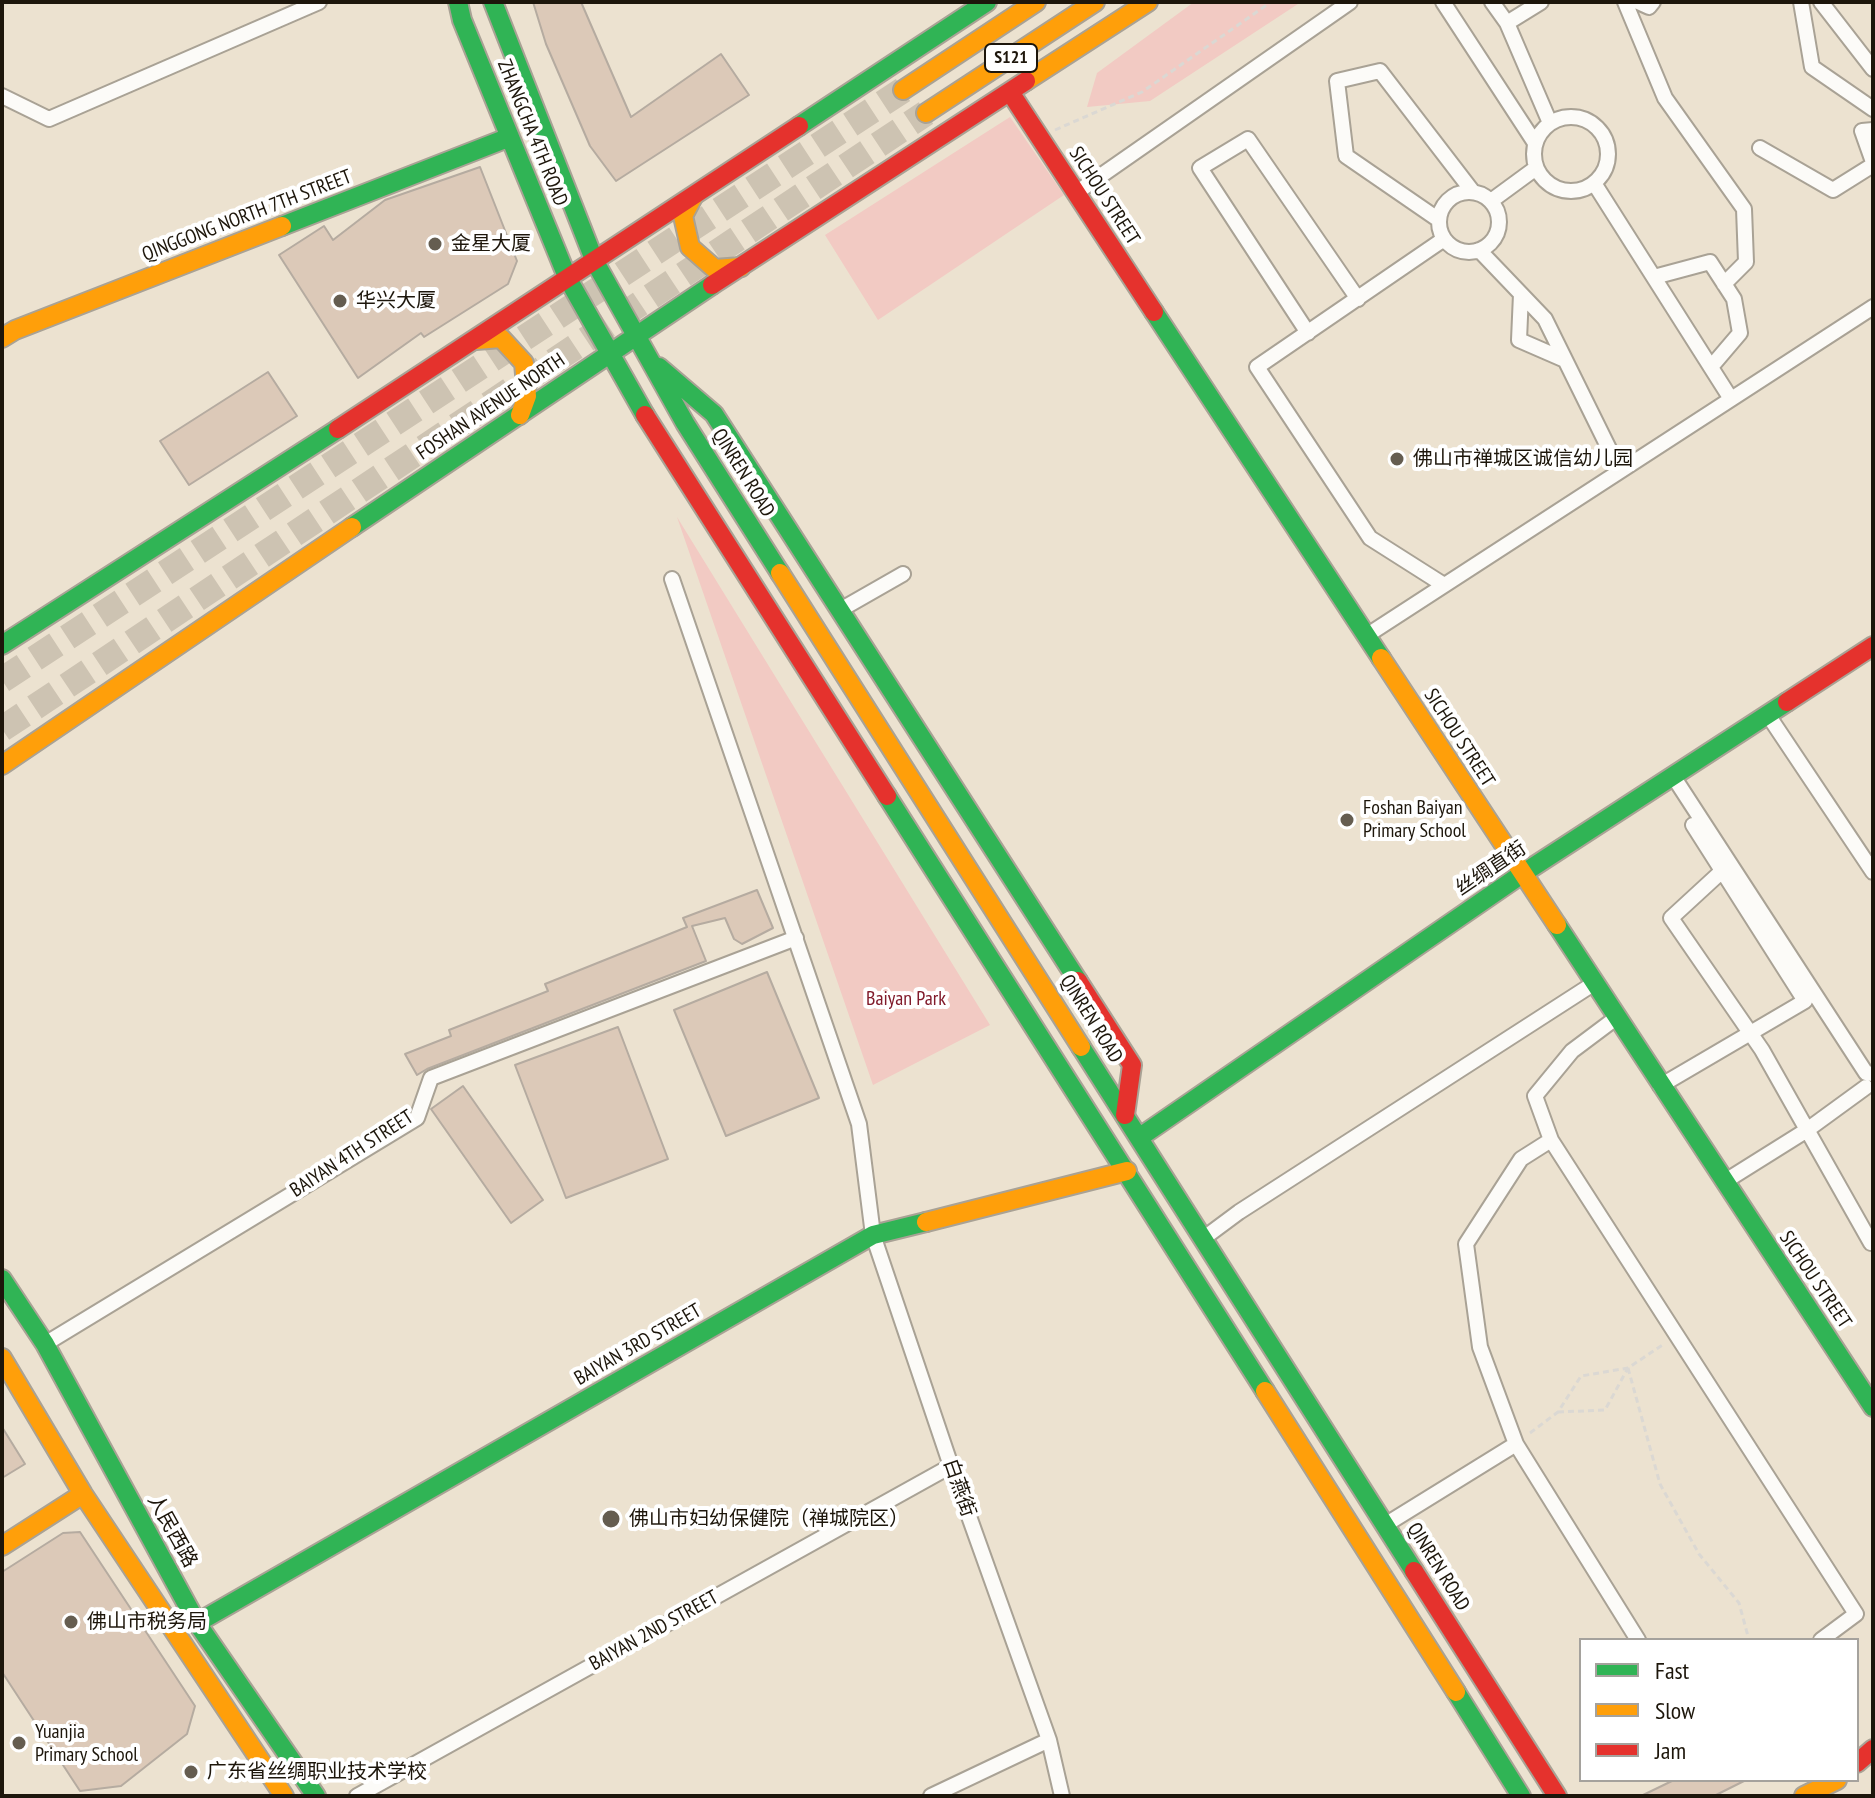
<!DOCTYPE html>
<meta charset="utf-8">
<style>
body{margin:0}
#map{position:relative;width:1875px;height:1798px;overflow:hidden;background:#ece2d0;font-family:"PT Sans Narrow",sans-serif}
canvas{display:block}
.frame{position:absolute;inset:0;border:4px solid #1d160b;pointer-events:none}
.legend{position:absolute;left:1579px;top:1638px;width:280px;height:144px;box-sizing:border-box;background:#fff;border:2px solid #a5a29d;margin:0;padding:10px 14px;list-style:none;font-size:24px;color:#1d160b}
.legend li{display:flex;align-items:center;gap:16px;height:40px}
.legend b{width:40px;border:2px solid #a5a29d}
</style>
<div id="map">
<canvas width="1875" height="1798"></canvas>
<div class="frame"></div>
<ul class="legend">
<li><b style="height:10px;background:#30b455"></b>Fast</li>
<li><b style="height:10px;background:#ff9f0a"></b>Slow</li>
<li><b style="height:10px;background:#e5322d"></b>Jam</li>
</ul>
</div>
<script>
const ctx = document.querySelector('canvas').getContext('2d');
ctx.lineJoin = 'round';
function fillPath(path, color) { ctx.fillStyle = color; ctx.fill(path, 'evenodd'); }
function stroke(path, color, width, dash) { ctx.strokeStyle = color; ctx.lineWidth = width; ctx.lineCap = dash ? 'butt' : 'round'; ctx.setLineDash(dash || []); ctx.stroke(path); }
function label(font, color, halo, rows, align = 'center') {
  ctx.font = font + ' "PT Sans Narrow","Noto Sans SC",sans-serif'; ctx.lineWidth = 8; ctx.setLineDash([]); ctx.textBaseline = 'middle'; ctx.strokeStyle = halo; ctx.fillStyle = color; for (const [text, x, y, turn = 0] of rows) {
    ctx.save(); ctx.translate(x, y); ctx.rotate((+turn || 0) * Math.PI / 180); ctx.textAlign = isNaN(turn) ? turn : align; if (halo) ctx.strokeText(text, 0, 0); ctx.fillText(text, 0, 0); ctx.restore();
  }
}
fillPath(new Path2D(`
 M1194,2H1301L1150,101L1087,107L1097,73Z
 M1010,117L1064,195L878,320L825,235Z
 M677,517L990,1025L873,1085Z`), '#f2cac3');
const building = new Path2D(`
 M533,2H581L631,117L721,54L749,95L616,181L590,146L546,44Z
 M480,167L517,261L508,284L424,337L421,333L358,378L279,255L324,226L333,240L385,200Z
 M268,372L297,416L189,485L160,441Z
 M757,890L773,928L742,944L734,939L725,918L692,926L706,961L427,1069L417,1075L405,1054L451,1036L449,1030L548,991L545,984L687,927L683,918Z
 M767,972L819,1098L726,1136L674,1010Z
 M618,1027L668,1159L566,1198L515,1065Z
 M463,1086L543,1200L511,1223L431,1109Z
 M2,1427L25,1464L2,1478Z
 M80,1532L195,1706L187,1734L121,1786L80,1791L2,1672V1572L63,1533Z
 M1674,1780H1746L1714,1796H1641Z`);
fillPath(building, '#dcc9b8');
stroke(building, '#b5aba0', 2);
stroke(new Path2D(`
 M2,680L903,90
 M2,729L926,113`), '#cdc3b2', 26, [26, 13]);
const street = new Path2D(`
 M1443,2L1535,143
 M1492,2L1507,23
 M1541,2L1507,23L1550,123
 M1625,2L1665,98L1744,209L1746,262L1724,284
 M1638,2L1649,7L1653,2
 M1801,2L1812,67L1873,109
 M1821,2L1873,69
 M2,96L49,119L319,2
 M1534 154a37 37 0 1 1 74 0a37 37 0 1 1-74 0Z
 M1873,130L1862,131L1873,162
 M1760,148L1833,190L1873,165
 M1594,183L1731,399
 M1439 222a30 30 0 1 1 60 0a30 30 0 1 1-60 0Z
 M1076,193L1350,2
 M1491,201L1536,168
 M1439,220L1346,156L1337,81L1380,71L1473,192
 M1479,250L1545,319L1620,471
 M1654,277L1710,262L1734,299L1740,333L1711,367
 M1521,294L1519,340L1565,360
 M1308,333L1200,168L1248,139L1358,299
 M672,579L859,1124L873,1235L951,1466L1049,1740L1062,1796
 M1444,585L1370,538L1257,367L1444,239
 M840,610L903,574
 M1366,636L1873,307
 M1768,715L1873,872
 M1673,776L1866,1073L1873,1074
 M1721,872L1671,918L1762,1050L1871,1243L1873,1242
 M1660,1086L1805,1001L1693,825
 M1551,1140L1856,1614L1821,1640
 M1724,1182L1807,1130L1866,1087
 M1204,1238L1239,1212L1593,984
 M45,1344L417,1118L431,1078L796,938
 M1516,1444L1638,1640
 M1385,1525L1516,1444L1480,1347L1466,1244L1521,1159L1551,1140L1535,1096L1572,1051L1616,1018
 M357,1796L951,1466
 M931,1796L1049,1740`);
const fast = new Path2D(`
 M458,2L462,20L568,279L645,415
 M493,2L595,262L685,423L780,573
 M799,126L987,2
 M282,226L510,137
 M1154,312L1381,658
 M659,367L714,414L1078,981
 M352,527L712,285
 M2,645L338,429
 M887,796L1265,1391
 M1557,925L1873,1407
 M1081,1047L1414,1571
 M1140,1137L1522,874L1787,702
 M2,1279L45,1344L197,1623L316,1796
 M197,1623L873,1235L926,1222
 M1456,1692L1521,1796`);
const slow = new Path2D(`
 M1026,81L1148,2
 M903,90L1036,2
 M926,113L1095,2
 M693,197L683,216L690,247L715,269L741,267
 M2,338L15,330L282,226
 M476,340L501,338L524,363L527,396L520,415
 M780,573L1081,1047
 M1381,658L1557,925
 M2,765L352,527
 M926,1222L1127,1171
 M2,1358L83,1494L284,1796
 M1265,1391L1456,1692
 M2,1546L83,1494
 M1804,1796L1837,1780`);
const jam = new Path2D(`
 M1010,92L1154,312
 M712,285L1026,81
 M645,415L887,796
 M338,429L799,126
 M1787,702L1873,646
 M1078,981L1132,1065L1125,1115
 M1414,1571L1557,1796
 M1857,1763L1873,1749`);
stroke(street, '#a9a295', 18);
stroke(fast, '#a9a295', 22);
stroke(slow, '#a9a295', 22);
stroke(jam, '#a9a295', 22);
stroke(new Path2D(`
 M1055,130L1142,92L1271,2
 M1628,1368L1660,1484L1699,1554L1739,1603L1749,1640
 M1558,1412L1605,1410L1628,1368
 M1530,1433L1558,1412L1581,1376L1628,1368L1664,1344`), '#dbd8d3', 3, [6, 4]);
stroke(street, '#fcfbf8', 14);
stroke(fast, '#30b455', 18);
stroke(slow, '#ff9f0a', 18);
stroke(jam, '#e5322d', 18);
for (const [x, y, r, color] of [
 [435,244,8,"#655d50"],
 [340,301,8,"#655d50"],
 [1397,459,8,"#655d50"],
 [1347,820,8,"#655d50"],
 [611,1519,10,"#655d50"],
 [71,1622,8,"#655d50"],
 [19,1743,8,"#655d50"],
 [191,1772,8,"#655d50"]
]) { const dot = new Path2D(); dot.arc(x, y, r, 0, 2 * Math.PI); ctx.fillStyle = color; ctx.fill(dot); stroke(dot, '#fff', 3); }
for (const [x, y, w] of [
 [1011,58,52]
]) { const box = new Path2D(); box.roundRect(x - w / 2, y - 14, w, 28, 6); ctx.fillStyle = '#fff'; ctx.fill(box); stroke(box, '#1d160b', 2); }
label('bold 18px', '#1d160b', null, [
 ["S121",1011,58]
]);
label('20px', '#1d160b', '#fff', [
 ["ZHANGCHA 4TH ROAD",532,133,68],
 ["SICHOU STREET",1104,196,57],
 ["QINGGONG NORTH 7TH STREET",247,216,-21],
 ["FOSHAN AVENUE NORTH",491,407,-34],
 ["QINREN ROAD",743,473,58],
 ["SICHOU STREET",1459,738,57],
 ["丝绸直街",1491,869,-34],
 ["QINREN ROAD",1091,1019,58],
 ["BAIYAN 4TH STREET",352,1154,-33],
 ["SICHOU STREET",1815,1280,56],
 ["BAIYAN 3RD STREET",638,1345,-30],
 ["白燕街",959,1488,71],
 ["人民西路",172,1531,61],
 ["QINREN ROAD",1438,1567,58],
 ["BAIYAN 2ND STREET",654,1631,-29]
]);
label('20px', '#1d160b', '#fff', [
 ["金星大厦",451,244],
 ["华兴大厦",356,301],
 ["佛山市禅城区诚信幼儿园",1413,459],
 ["Foshan Baiyan",1363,808],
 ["Primary School",1363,831],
 ["佛山市妇幼保健院（禅城院区）",629,1519],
 ["佛山市税务局",87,1622],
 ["Yuanjia",35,1732],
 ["Primary School",35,1755],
 ["广东省丝绸职业技术学校",207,1772]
], 'left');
label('20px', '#811b2b', '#fff', [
 ["Baiyan Park",906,999]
]);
</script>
